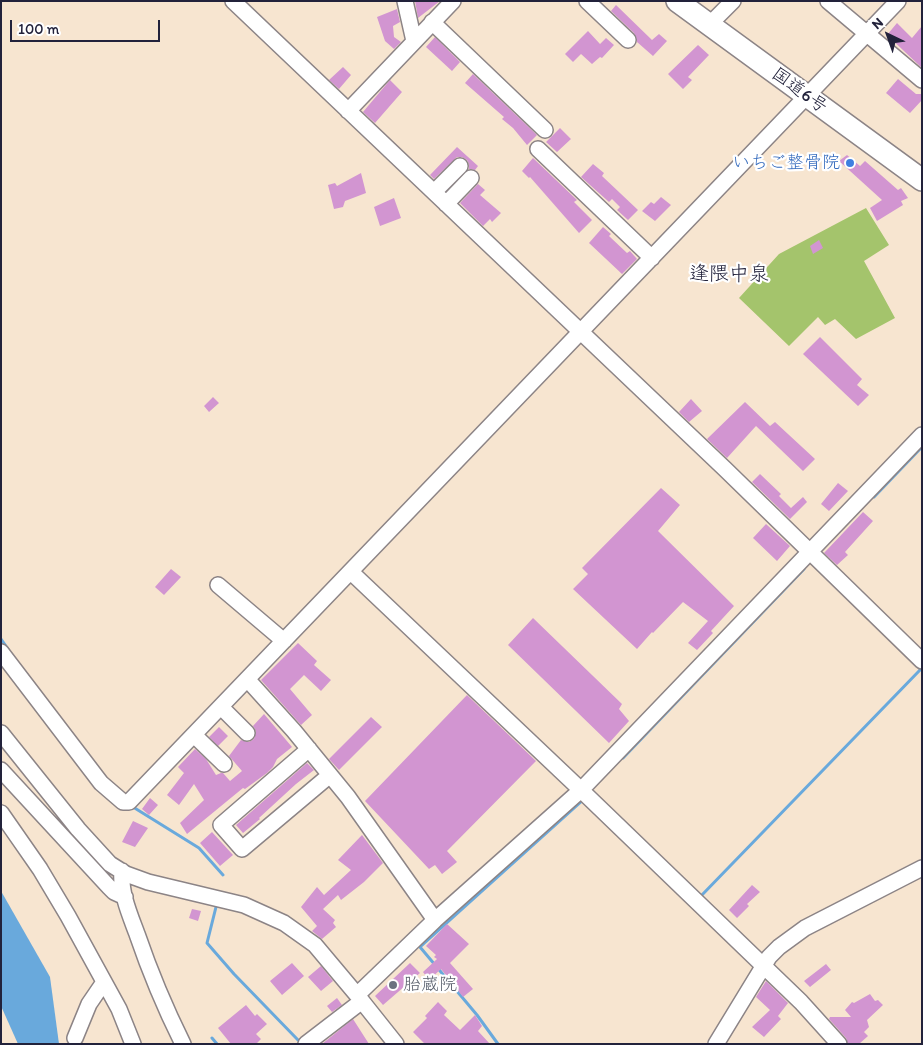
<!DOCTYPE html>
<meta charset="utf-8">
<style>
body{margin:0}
#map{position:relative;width:923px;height:1045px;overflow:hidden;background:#f7e5d0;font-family:Itim,sans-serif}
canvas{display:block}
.frame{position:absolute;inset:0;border:2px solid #22223b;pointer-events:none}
.north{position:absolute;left:863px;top:10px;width:50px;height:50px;-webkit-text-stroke:4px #fff;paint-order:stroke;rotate:318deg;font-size:14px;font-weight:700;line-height:20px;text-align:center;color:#22223b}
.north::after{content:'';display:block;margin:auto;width:18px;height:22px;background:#22223b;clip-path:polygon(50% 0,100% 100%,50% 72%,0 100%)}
.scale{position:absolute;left:10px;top:20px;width:150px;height:22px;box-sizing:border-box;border:2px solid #22223b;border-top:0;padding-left:6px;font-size:15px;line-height:18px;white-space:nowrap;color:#22223b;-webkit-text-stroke:4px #fff;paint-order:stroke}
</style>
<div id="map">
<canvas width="923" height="1045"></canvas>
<div class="frame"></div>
<div class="north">N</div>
<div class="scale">100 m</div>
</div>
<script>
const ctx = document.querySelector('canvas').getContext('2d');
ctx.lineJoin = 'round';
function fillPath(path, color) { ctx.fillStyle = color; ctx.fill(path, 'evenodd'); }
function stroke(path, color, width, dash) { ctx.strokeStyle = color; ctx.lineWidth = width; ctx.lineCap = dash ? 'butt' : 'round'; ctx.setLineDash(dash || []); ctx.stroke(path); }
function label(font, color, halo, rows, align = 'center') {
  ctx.font = font + ' Itim,"Klee One",sans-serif'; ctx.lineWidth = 4.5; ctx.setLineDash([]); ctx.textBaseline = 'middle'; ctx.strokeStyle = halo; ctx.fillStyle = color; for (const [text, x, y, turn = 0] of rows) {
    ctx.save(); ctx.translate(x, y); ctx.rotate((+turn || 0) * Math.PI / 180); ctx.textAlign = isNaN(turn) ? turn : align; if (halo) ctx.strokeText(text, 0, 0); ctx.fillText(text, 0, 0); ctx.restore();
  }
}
fillPath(new Path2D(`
 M866,208L889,245L864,261L895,318L856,339L835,319L825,325L818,317L789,346L739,298L779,254Z`), '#a4c46c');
fillPath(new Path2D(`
 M1,891L50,977L59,1044H18L1,1006Z`), '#69a9dc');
stroke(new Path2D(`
 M874,497L922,447
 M1,639L8,649
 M623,758L804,569
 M133,807L199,848L223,875
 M700,897L920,670
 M216,907L207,943L234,974L298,1040
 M212,1038L217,1044
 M498,1044L477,1015L420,947L583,800`), '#69a9dc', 3);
fillPath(new Path2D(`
 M415,1H440L418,18Z
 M616,5L652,40L659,34L667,41L653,56L637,42L634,33L611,11Z
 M397,9L400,22L393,26L394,37L401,42L394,49L385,41L377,17Z
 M897,23L912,38L922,26V68L887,35Z
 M588,31L600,44L606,38L614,45L602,58L600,57L592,64L581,54L573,62L565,54Z
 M435,37L460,62L452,71L426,47Z
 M698,45L709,55L688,77L692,80L683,89L668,74Z
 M343,67L351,75L339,89L329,80Z
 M473,74L537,135L527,145L513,128L502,119L504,117L465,83Z
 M898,79L916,94H922V100L910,113L886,93Z
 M390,80L402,92L375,123L363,112Z
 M560,128L571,139L557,152L546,142Z
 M457,147L478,166L475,170L469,169V164L467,160L462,157H457L434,179L430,175Z
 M847,155L860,166L865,161L898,190L901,188L908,198L901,201L903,205L877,221L870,208L882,200L839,161Z
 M533,158L577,200L574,202L592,220L579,233L530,177L529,178L522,171Z
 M593,164L604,173L602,176L638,210L628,220L617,210L620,207L612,199L609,202L581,177Z
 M361,173L366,193L345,201L343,207L334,209L328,185L335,183L337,186Z
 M478,184L485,190L480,195L501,213L492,222L490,219L483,226L460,203Z
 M661,197L671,205L655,221L642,211L651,202L654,204Z
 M394,198L401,218L380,226L374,207Z
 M603,227L611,234L609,236L627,253L630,251L637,259L622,274L589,243Z
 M819,240L823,248L813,254L810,246Z
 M820,337L862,379L857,385L869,395L858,406L803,354Z
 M213,397L219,403L209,412L204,406Z
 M691,399L702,411L689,422L679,412Z
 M745,402L770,426L775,422L815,459L803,471L756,426L727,458L707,439Z
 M760,474L781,494L779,496L791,508L803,497L807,502L790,519L752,482Z
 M838,483L848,491L829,511L821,504Z
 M661,488L680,505L658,531L734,606L711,631L713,633L697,650L688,643L708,621L683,602L653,633L652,632L637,649L573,589L588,574L582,568Z
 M863,512L873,521L845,552L848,555L837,565L824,553Z
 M766,524L790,546L777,561L753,538Z
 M171,569L181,577L164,595L155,587Z
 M533,618L622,704L619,709L629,721L609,743L508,645Z
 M298,643L317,661L314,665L331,680L321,691L304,675L290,689L312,715L301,725L261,680Z
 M467,695L536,761L447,851L457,862L442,874L435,865L429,869L365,801Z
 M264,714L292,747L277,759L273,767L267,773L245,789L243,788L187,834L180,823L204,800L194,784L179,805L167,795L184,773L178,767L195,749L206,759L216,775L221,773H223L230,781L242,771L229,756L241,740L249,742L254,739L256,731L253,726Z
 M371,717L382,727L339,770L329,759Z
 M219,727L228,736L218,746L209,737Z
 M307,763L314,770L296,784L259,818L260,819L243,833L236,825Z
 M150,798L158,805L149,815L142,809Z
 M133,821L148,828L135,847L122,842Z
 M212,832L233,855L220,866L200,843Z
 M362,835L383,863L364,882L341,900L338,895L323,909L335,920L333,923L336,927L322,939L312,931L317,926L301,907L317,887L324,895L351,870L338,860Z
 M752,885L760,892L747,904L749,906L737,918L729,910Z
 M192,909L201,911L198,921L189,918Z
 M447,924L469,944L450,963L473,989L463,997L441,969L429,980L423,972L437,959L434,957L436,955L426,946Z
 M292,963L304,976L282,995L270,981Z
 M410,963L420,973L383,1005L375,996Z
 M826,964L831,970L810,987L804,981Z
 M321,966L333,981L321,991L308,977Z
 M766,981L788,1003L778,1016L781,1019L764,1037L752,1027L770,1010L756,997Z
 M870,994L875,1001L878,1000L883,1005L867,1020L869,1027L864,1032L868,1036L859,1044H848L846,1038L829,1019L830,1017H851L845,1010L852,1002L854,1003Z
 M337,998L342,1005L332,1012L327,1006Z
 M438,1002L447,1011L444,1015L460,1030L475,1015L482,1026L478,1031L490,1044H425L413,1032L427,1018L425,1016Z
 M246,1005L255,1016L257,1014L267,1024L256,1034L261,1039L256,1044H231L218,1028Z
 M353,1019L369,1044H322Z`), '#d295d1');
const minor = new Path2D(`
 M233,1L725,469L922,661
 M405,1L414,41
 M587,1L628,40
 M828,1L922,80
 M432,22L545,130
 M709,25L733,1
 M348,111L453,1
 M538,149L652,258
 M434,192L460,166
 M446,204L471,178
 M351,572L581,790L801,1002L839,1044
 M218,585L284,641
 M1,652L101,783L123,802H129L898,1
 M247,679L294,731L348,797L435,920
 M221,707L247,733
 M1,733L78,829L110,864L126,874L148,882L244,905L284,923L315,945L357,995L396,1044
 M194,735L224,764
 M309,749L221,825L242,849L330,775
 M1,770L109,887L114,892L125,897
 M1,813L40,869L68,916L119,1009L133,1044
 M122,871C120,893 130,915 137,934C150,972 165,1008 183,1044
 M357,995L435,920L581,790L922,435
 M75,1038L89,1004L104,982
 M306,1044L362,1001
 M716,1044L769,957L779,947L805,928L922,868`);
const highway = new Path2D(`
 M677,1L922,180`);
stroke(minor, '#8c8486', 18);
stroke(highway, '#8c8486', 24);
stroke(minor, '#fff', 15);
stroke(highway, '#fff', 21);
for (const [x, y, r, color] of [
 [850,163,5,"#3f7fe0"],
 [393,985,5,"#6b7280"]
]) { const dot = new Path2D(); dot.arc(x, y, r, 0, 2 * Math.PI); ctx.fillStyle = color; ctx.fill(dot); stroke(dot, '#fff', 2); }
label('18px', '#22223b', '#fff', [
 ["国道6号",799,91,36]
]);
label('18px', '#366cbe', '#fff', [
 ["いちご整骨院",840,163]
], 'right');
label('18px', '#5b616d', '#fff', [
 ["胎蔵院",403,985]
], 'left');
label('20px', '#22223b', '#fff', [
 ["逢隈中泉",729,275]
]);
</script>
